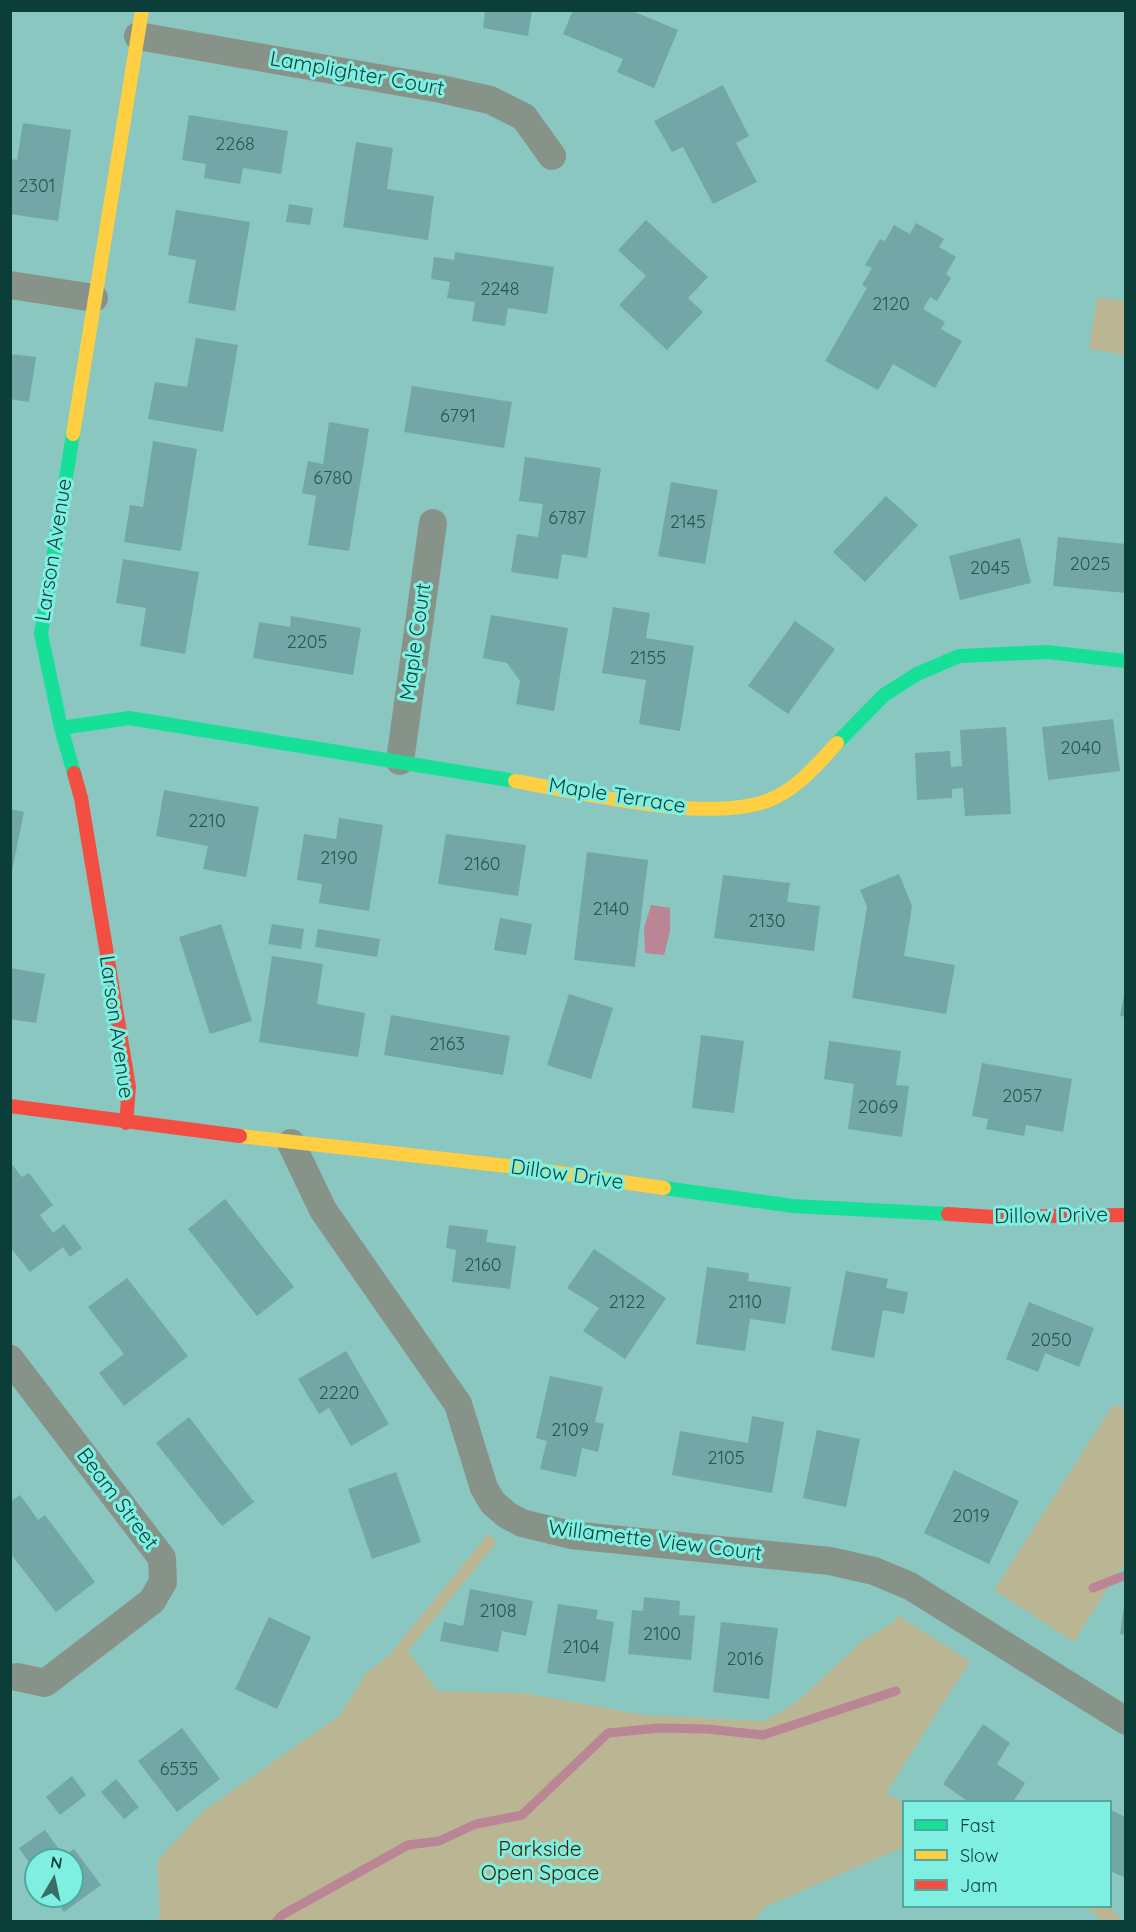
<!DOCTYPE html>
<style>
body{margin:0}
#map{position:relative;width:1136px;height:1932px;overflow:hidden;background:#8ac7c0;font-family:Quicksand,sans-serif}
canvas{display:block}
.frame{position:absolute;inset:0;border:12px solid #0b3e39;pointer-events:none}
.legend{position:absolute;left:902px;top:1800px;width:210px;height:108px;box-sizing:border-box;background:#7eefe1;border:2px solid #50a89e;margin:0;padding:8px 10px;list-style:none;font-size:18px;color:#0b3e39}
.legend li{display:flex;align-items:center;gap:12px;height:30px}
.legend b{width:30px;border:2px solid #50a89e}
.north{position:absolute;left:24px;top:1848px;width:60px;height:60px;box-sizing:border-box;background:#7eefe1;border:2px solid #50a89e;border-radius:50%;rotate:9deg;font-size:16px;font-weight:700;line-height:24px;text-align:center;color:#0b3e39}
.north::after{content:'';display:block;margin:auto;width:21px;height:27px;background:#376e68;clip-path:polygon(50% 0,100% 100%,50% 72%,0 100%)}
</style>
<div id="map">
<canvas width="1136" height="1932"></canvas>
<div class="frame"></div>
<ul class="legend">
<li><b style="height:8px;background:#16e098"></b>Fast</li>
<li><b style="height:8px;background:#ffcf43"></b>Slow</li>
<li><b style="height:8px;background:#f24e42"></b>Jam</li>
</ul>
<div class="north">N</div>
</div>
<script>
const ctx = document.querySelector('canvas').getContext('2d');
ctx.lineJoin = 'round';
function fillPath(path, color) { ctx.fillStyle = color; ctx.fill(path, 'evenodd'); }
function stroke(path, color, width, dash) { ctx.strokeStyle = color; ctx.lineWidth = width; ctx.lineCap = dash ? 'butt' : 'round'; ctx.setLineDash(dash || []); ctx.stroke(path); }
function label(font, color, halo, rows, align = 'center') {
  ctx.font = font + ' Quicksand,sans-serif'; ctx.lineWidth = 6; ctx.setLineDash([]); ctx.textBaseline = 'middle'; ctx.strokeStyle = halo; ctx.fillStyle = color; for (const [text, x, y, turn = 0] of rows) {
    ctx.save(); ctx.translate(x, y); ctx.rotate((+turn || 0) * Math.PI / 180); ctx.textAlign = isNaN(turn) ? turn : align; if (halo) ctx.strokeText(text, 0, 0); ctx.fillText(text, 0, 0); ctx.restore();
  }
}
fillPath(new Path2D(`
 M1097,297L1125,301V355L1089,349Z
 M1113,1405L1125,1407V1567H1121L1074,1642L994,1590Z
 M488,1534L497,1542L408,1651L437,1691L525,1693L644,1715L765,1721L798,1701L863,1640L894,1622L897,1615L970,1661L886,1793L903,1803V1847L763,1908L755,1921H156L160,1915L157,1861L202,1812L340,1715L366,1673L390,1654Z
 M1080,1907H1109L1123,1921H1102L1093,1912Z`), '#bab593');
fillPath(new Path2D(`
 M651,905L670,908V931L664,955L645,953L644,928Z`), '#ba8595');
stroke(new Path2D(`
 M1093,1588L1126,1575
 M276,1922L282,1915L408,1845L439,1841L476,1824L522,1815L608,1733L659,1728L707,1729L763,1735L896,1691`), '#ba8595', 9);
fillPath(new Path2D(`
 M485,10H532L528,36L483,28Z
 M573,10H630L678,30L654,88L617,72L623,59L563,34Z
 M723,85L749,136L736,143L757,182L713,204L683,147L672,152L654,121Z
 M189,115L288,131L281,174L243,168L240,184L204,178L206,164L182,160Z
 M23,123L71,130L58,221L10,214V159L17,160Z
 M356,142L393,148L387,189L434,196L428,240L343,227Z
 M289,204L313,208L310,225L286,222Z
 M176,210L250,222L235,311L188,303L196,260L168,255Z
 M646,220L708,277L688,298L703,312L667,350L619,305L646,276L618,250Z
 M916,223L944,239L939,247L956,257L946,274L951,278L937,301L930,297L923,309L945,322L941,329L962,341L935,388L893,364L878,390L825,361L867,288L862,285L872,268L865,265L880,239L885,241L894,225L910,234Z
 M455,252L554,267L547,314L508,308L505,326L472,321L475,302L447,298L450,282L431,279L434,257L454,260Z
 M196,338L238,345L223,432L148,419L155,382L187,387Z
 M10,354L36,357L29,402L10,399Z
 M412,386L512,402L504,448L404,432Z
 M329,422L369,429L349,551L308,545L316,496L302,493L308,461L323,464Z
 M153,441L197,449L181,551L124,542L130,505L143,507Z
 M525,457L601,468L587,558L562,554L558,579L511,572L517,534L538,537L543,504L519,501Z
 M671,482L718,490L705,564L658,556Z
 M886,496L918,525L865,582L833,552Z
 M1058,537L1126,544V593L1053,586Z
 M1020,538L1031,583L960,600L949,556Z
 M123,559L199,572L185,654L140,646L146,608L116,603Z
 M613,607L650,613L646,638L694,646L680,731L639,724L646,680L602,673Z
 M491,615L568,628L554,711L516,704L520,681L507,663L483,658Z
 M291,616L361,628L353,675L253,658L259,622L290,627Z
 M795,621L835,649L788,714L748,686Z
 M1113,719L1120,771L1048,780L1042,727Z
 M1006,727L1011,814L965,816L963,788L952,789V798L917,800L915,753L950,751L951,767L962,766L960,730Z
 M164,790L259,807L246,877L203,869L208,846L156,836Z
 M10,809L24,812L12,871H10Z
 M339,818L383,825L369,911L319,903L322,884L297,880L304,834L336,839Z
 M446,834L526,845L518,896L438,884Z
 M587,852L648,860L635,967L574,960Z
 M899,874L912,906L904,956L955,965L946,1014L852,998L867,907L860,890Z
 M723,875L790,883L787,902L820,906L814,951L714,938Z
 M500,918L532,924L526,955L494,950Z
 M221,924L252,1021L210,1034L179,937Z
 M272,924L304,929L301,949L268,944Z
 M318,929L380,939L377,957L315,947Z
 M272,956L323,964L317,1004L365,1013L358,1057L259,1042Z
 M10,968L45,974L36,1023L10,1019Z
 M569,994L613,1008L591,1079L547,1065Z
 M1124,995H1126V1017L1120,1016Z
 M391,1015L510,1036L503,1075L384,1055Z
 M701,1035L744,1041L734,1113L692,1108Z
 M829,1041L901,1051L896,1085L909,1086L902,1137L848,1129L854,1084L824,1079Z
 M982,1063L1072,1079L1063,1132L1026,1125L1024,1136L986,1129L988,1119L972,1116Z
 M10,1162L22,1177L29,1173L53,1205L40,1215L53,1233L64,1224L82,1248L70,1257L63,1247L30,1272L10,1247Z
 M225,1199L294,1287L257,1316L188,1229Z
 M449,1225L488,1230L486,1242L516,1246L510,1289L452,1282L456,1250L446,1248Z
 M594,1249L666,1298L625,1359L583,1331L599,1308L567,1288Z
 M707,1267L749,1273L748,1281L791,1287L785,1324L750,1319L745,1351L696,1344Z
 M846,1271L888,1279L886,1288L908,1292L904,1314L883,1310L874,1358L831,1350Z
 M127,1278L188,1356L124,1406L99,1373L124,1354L88,1307Z
 M1029,1302L1094,1328L1079,1367L1045,1353L1038,1372L1006,1359Z
 M346,1351L389,1424L351,1446L329,1408L319,1414L298,1379Z
 M550,1376L603,1387L595,1422L604,1424L598,1452L582,1448L576,1477L540,1469L547,1441L536,1438Z
 M752,1416L784,1422L772,1493L672,1475L680,1431L748,1443Z
 M189,1417L254,1502L222,1526L156,1443Z
 M817,1430L860,1439L846,1507L803,1498Z
 M954,1470L1019,1501L989,1564L924,1533Z
 M396,1472L421,1542L372,1559L348,1489Z
 M20,1495L38,1520L45,1515L95,1582L56,1612L10,1553V1502Z
 M470,1589L533,1601L526,1636L502,1631L498,1652L440,1641L444,1622L463,1626Z
 M644,1597L680,1601L679,1615L695,1616L691,1660L628,1654L632,1610L643,1611Z
 M558,1604L598,1610L596,1619L614,1622L605,1682L547,1673Z
 M1124,1605H1126V1635L1120,1634Z
 M269,1617L311,1637L277,1709L235,1689Z
 M721,1622L778,1628L769,1699L713,1692Z
 M983,1724L1010,1743L997,1764L1025,1783L1013,1802H969L943,1784Z
 M182,1728L220,1779L177,1812L138,1761Z
 M72,1776L86,1795L60,1815L46,1797Z
 M116,1779L139,1807L124,1819L101,1792Z
 M1110,1810L1126,1817V1878L1110,1871Z
 M45,1830L64,1856L74,1849L101,1885L64,1912L53,1896H72V1860H36V1873L19,1848Z`), '#73a6a6');
stroke(new Path2D(`
 M138,36L441,89L490,100L524,117L552,156
 M10,285L94,298
 M400,761L433,523
 M291,1143L323,1210L458,1404L484,1488L493,1503L507,1515L522,1523L571,1535L830,1561L874,1571L910,1586L1126,1721
 M10,1359L162,1558L163,1582L152,1601L45,1683L17,1677`), '#879389', 28);
stroke(new Path2D(`
 M73,434L41,634L61,728L74,773
 M61,728L129,718L515,781
 M837,743L884,695L917,674L959,656L1047,652L1126,661
 M664,1188L793,1206L948,1214`), '#16e098', 14);
stroke(new Path2D(`
 M73,434L142,10
 M515,781C579,792 718,827 776,797C800,785 819,763 837,743
 M240,1136L525,1168L664,1188`), '#ffcf43', 14);
stroke(new Path2D(`
 M74,773L81,798L129,1087L126,1123
 M10,1106L240,1136
 M948,1214L994,1217L1126,1215`), '#f24e42', 14);
label('18px', '#255854', null, [
 ["2268",235,145],
 ["2301",37,187],
 ["2248",500,290],
 ["2120",891,305],
 ["6791",458,417],
 ["6780",333,479],
 ["6787",567,519],
 ["2145",688,523],
 ["2025",1090,565],
 ["2045",990,569],
 ["2205",307,643],
 ["2155",648,659],
 ["2040",1081,749],
 ["2210",207,822],
 ["2190",339,859],
 ["2160",482,865],
 ["2140",611,910],
 ["2130",767,922],
 ["2163",447,1045],
 ["2057",1022,1097],
 ["2069",878,1108],
 ["2160",483,1266],
 ["2122",627,1303],
 ["2110",745,1303],
 ["2050",1051,1341],
 ["2220",339,1394],
 ["2109",570,1431],
 ["2105",726,1459],
 ["2019",971,1517],
 ["2108",498,1612],
 ["2100",662,1635],
 ["2104",581,1648],
 ["2016",745,1660],
 ["6535",179,1770]
]);
label('21px', '#0b3e39', '#7eefe1', [
 ["Lamplighter Court",357,74,10],
 ["Larson Avenue",54,550,-81],
 ["Maple Court",416,642,-82],
 ["Maple Terrace",617,796,9],
 ["Larson Avenue",116,1027,82],
 ["Dillow Drive",567,1175,8],
 ["Dillow Drive",1051,1216,-1],
 ["Beam Street",117,1499,53],
 ["Willamette View Court",655,1541,7]
]);
label('21px', '#402301', '#7eefe1', [
 ["Parkside",540,1850],
 ["Open Space",540,1874]
]);
</script>
